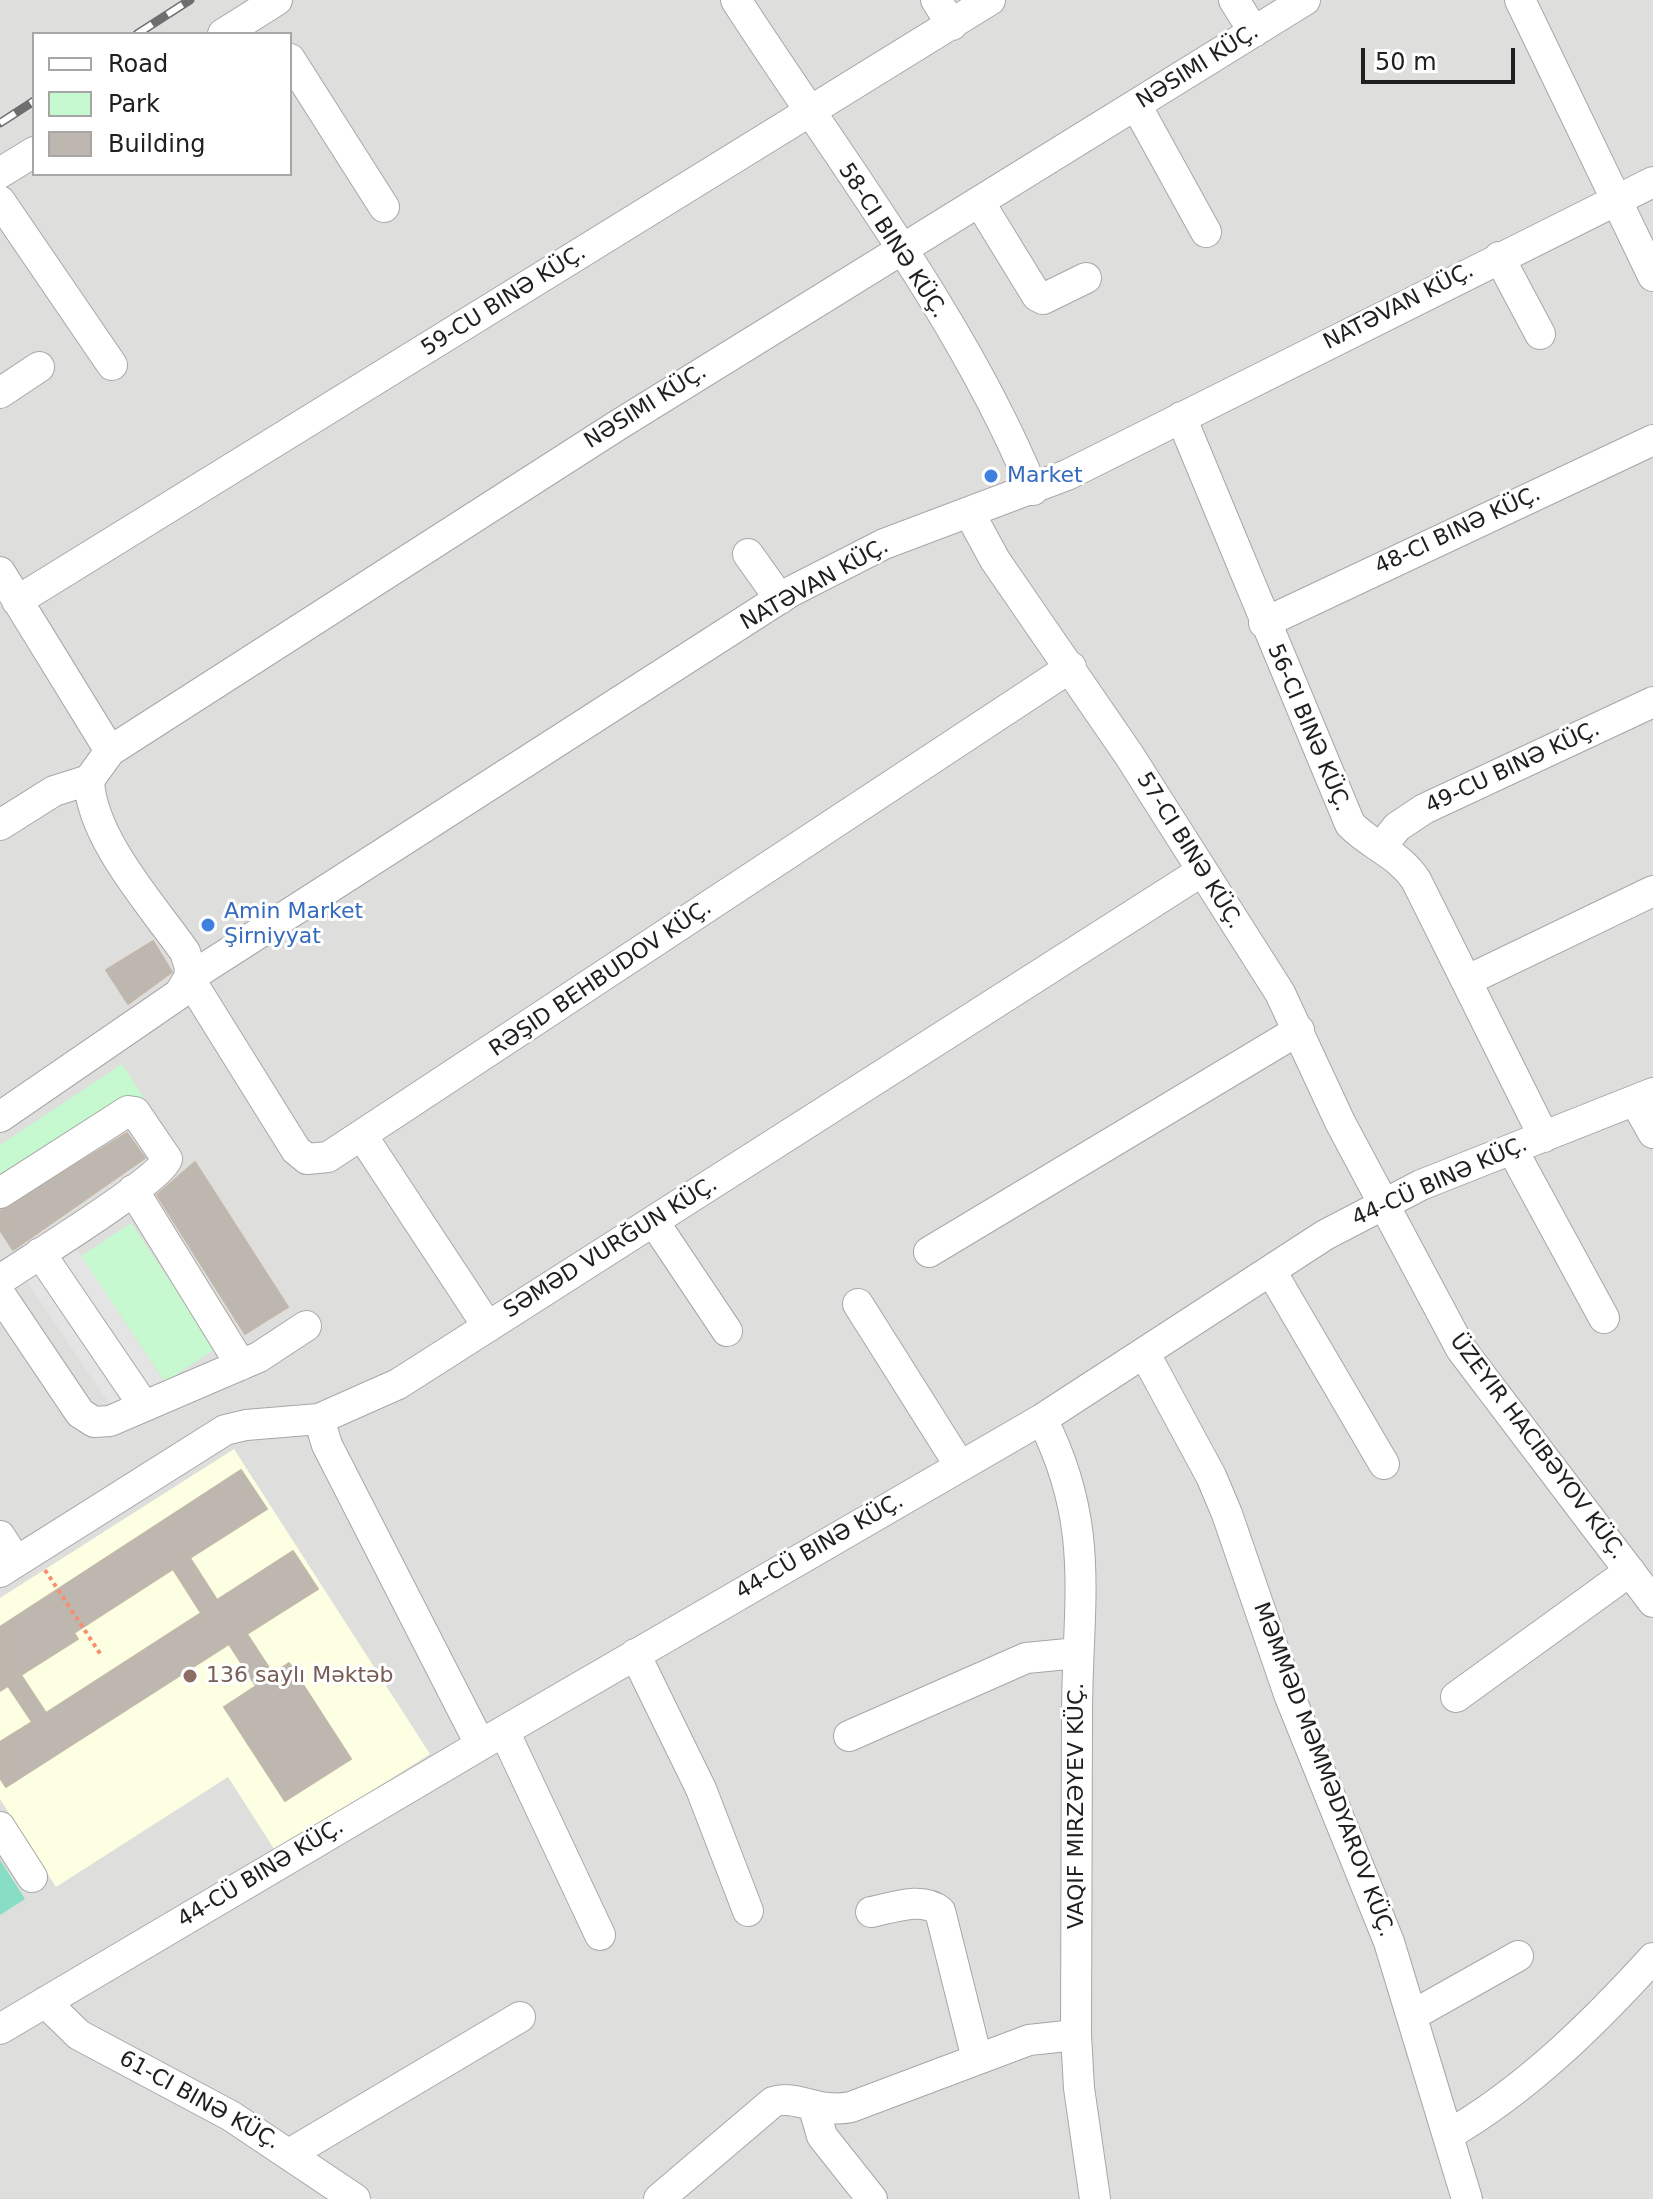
<!DOCTYPE html>
<meta charset="utf-8">
<style>
body{margin:0}
#map{position:relative;width:1653px;height:2199px;overflow:hidden;background:#f1eee7;font-family:"DejaVu Sans",sans-serif}
canvas{display:block}
.legend{position:absolute;left:32px;top:32px;width:260px;height:144px;box-sizing:border-box;background:#fff;border:2px solid #a6a6a6;margin:0;padding:10px 14px;list-style:none;font-size:24px;color:#202020}
.legend li{display:flex;align-items:center;gap:16px;height:40px}
.legend b{width:40px;border:2px solid #a6a6a6}
.scale{position:absolute;left:1361px;top:48px;width:154px;height:36px;box-sizing:border-box;border:4px solid #202020;border-top:0;padding-left:10px;font-size:24px;line-height:28px;white-space:nowrap;color:#202020;-webkit-text-stroke:6px #fff;paint-order:stroke}
</style>
<div id="map">
<canvas width="1653" height="2199"></canvas>
<ul class="legend">
<li><b style="height:10px;background:#fff"></b>Road</li>
<li><b style="height:22px;background:#c6f9cf"></b>Park</li>
<li><b style="height:22px;background:#bdb7b0"></b>Building</li>
</ul>
<div class="scale">50 m</div>
</div>
<script>
const ctx = document.querySelector('canvas').getContext('2d');
ctx.lineJoin = 'round';
function fillPath(path, color) { ctx.fillStyle = color; ctx.fill(path, 'evenodd'); }
function stroke(path, color, width, dash) { ctx.strokeStyle = color; ctx.lineWidth = width; ctx.lineCap = dash ? 'butt' : 'round'; ctx.setLineDash(dash || []); ctx.stroke(path); }
function label(font, color, halo, rows, align = 'center') {
  ctx.font = font + ' "DejaVu Sans",sans-serif'; ctx.lineWidth = 6; ctx.setLineDash([]); ctx.textBaseline = 'middle'; ctx.strokeStyle = halo; ctx.fillStyle = color; for (const [text, x, y, turn = 0] of rows) {
    ctx.save(); ctx.translate(x, y); ctx.rotate((+turn || 0) * Math.PI / 180); ctx.textAlign = isNaN(turn) ? turn : align; if (halo) ctx.strokeText(text, 0, 0); ctx.fillText(text, 0, 0); ctx.restore();
  }
}
fillPath(new Path2D(`
 M0,0H1653V2199H0ZM34,34H290V174H34Z`), '#dededd');
fillPath(new Path2D(`
 M234,1449L430,1754L276,1852L228,1777L56,1887L0,1799V1598Z`), '#fcffe2');
fillPath(new Path2D(`
 M122,1064L144,1098L123,1104L0,1185V1145Z
 M131,1223L215,1349L165,1382L81,1256Z`), '#c6f9cf');
fillPath(new Path2D(`
 M0,1860L25,1899L0,1915Z`), '#87dec5');
fillPath(new Path2D(`
 M67,1235L172,1394L118,1417L18,1268Z`), '#e4e4e4');
const building = new Path2D(`
 M153,941L172,972L128,1004L106,970Z
 M127,1133L145,1158L13,1250L0,1230V1211Z
 M195,1162L288,1307L245,1334L157,1195Z
 M241,1470L267,1509L190,1558L217,1600L293,1551L318,1589L247,1634L273,1674L289,1663L351,1759L285,1801L224,1707L256,1686L229,1644L6,1787L0,1778V1742L32,1722L8,1686L0,1691V1627ZM173,1569L201,1613L46,1713L21,1675L78,1639L74,1633Z`);
fillPath(building, '#bdb7b0');
stroke(building, '#c2b7aa', 2);
const minor = new Path2D(`
 M736,0C836,155 964,320 1033,490
 M936,0L952,25
 M1234,0L1254,32
 M1520,0L1653,276
 M223,34L277,0
 M290,59L384,207
 M1136,105L1206,232
 M0,173L34,152
 M0,201L112,365
 M980,203L1037,296L1043,299L1086,278
 M1499,257L1540,334
 M0,393L39,367
 M1181,417L1350,824C1371,846 1398,853 1416,880L1544,1137
 M970,514L995,560L1129,755L1280,993L1340,1122L1461,1349L1653,1602
 M748,554L780,599
 M0,572L110,751
 M17,601L990,0
 M1264,623L1653,440
 M1071,667L328,1157L307,1159L296,1150L189,978L790,592L884,544L1067,475L1653,182
 M0,825L54,791L89,780
 M1382,846L1397,827L1424,809L1653,702
 M1468,980L1653,891
 M1635,1101L1653,1133
 M0,1117L179,994L189,978L190,968L185,952C152,905 91,838 89,780L110,751L618,425L1305,0
 M363,1137L488,1327
 M1512,1149L1604,1318
 M133,1190L241,1365
 M0,1193L128,1111L135,1112L167,1159C159,1181 28,1261 0,1280
 M654,1222L727,1331
 M929,1252L1299,1030
 M40,1253L144,1406
 M1271,1271L1384,1464
 M0,1294L80,1413L94,1422L110,1421L259,1357L306,1326
 M858,1304L960,1466
 M1145,1354L1211,1476L1227,1514L1290,1697L1389,1942L1467,2199
 M319,1419L327,1445L480,1744
 M1042,1419C1097,1527 1077,1603 1077,1717C1077,1823 1077,1929 1076,2035L1079,2088L1095,2199
 M0,1536L16,1561
 M0,1572L225,1430L246,1425L319,1419L398,1384L1202,871
 M635,1654L701,1789L748,1911
 M1456,1697L1630,1571
 M504,1731L600,1935
 M849,1736L1026,1658L1078,1653
 M0,1827L32,1877
 M871,1912C892,1908 922,1896 940,1911L977,2059
 M45,2002L79,2035L231,2116L355,2199
 M1413,2015L1518,1956
 M0,2029L504,1731L1042,1419L1325,1235L1421,1185L1653,1093
 M814,2108L822,2136L872,2199
 M1448,2135C1526,2090 1593,2024 1653,1958
 M291,2153L520,2017
 M659,2199L773,2102C797,2094 818,2114 851,2107L1029,2040L1076,2035`);
stroke(minor, '#a7a7a7', 32);
stroke(new Path2D(`
 M45,1570L101,1655`), '#f88d71', 4, [4, 4]);
stroke(minor, '#fff', 30);
const rail = new Path2D(`
 M137,34L190,0
 M0,123L34,101`);
stroke(rail, '#6e6e6e', 9);
stroke(rail, '#fff', 6, [18]);
for (const [x, y, r, color] of [
 [991,476,8,"#3f7fe0"],
 [208,925,8,"#3f7fe0"],
 [190,1676,8,"#8d6e63"]
]) { const dot = new Path2D(); dot.arc(x, y, r, 0, 2 * Math.PI); ctx.fillStyle = color; ctx.fill(dot); stroke(dot, '#fff', 3); }
label('22px', '#202020', '#fff', [
 ["NƏSIMI KÜÇ.",1198,67,-32],
 ["58-CI BINƏ KÜÇ.",892,241,57],
 ["59-CU BINƏ KÜÇ.",504,301,-32],
 ["NATƏVAN KÜÇ.",1399,307,-27],
 ["NƏSIMI KÜÇ.",646,407,-32],
 ["48-CI BINƏ KÜÇ.",1458,531,-25],
 ["NATƏVAN KÜÇ.",815,585,-29],
 ["56-CI BINƏ KÜÇ.",1308,728,67],
 ["49-CU BINƏ KÜÇ.",1513,768,-25],
 ["57-CI BINƏ KÜÇ.",1189,851,58],
 ["RƏŞID BEHBUDOV KÜÇ.",601,979,-34],
 ["44-CÜ BINƏ KÜÇ.",1440,1182,-24],
 ["SƏMƏD VURĞUN KÜÇ.",611,1248,-32],
 ["ÜZEYIR HACIBƏYOV KÜÇ.",1537,1447,53],
 ["44-CÜ BINƏ KÜÇ.",820,1547,-30],
 ["MƏMMƏD MƏMMƏDYAROV KÜÇ.",1323,1770,69],
 ["VAQIF MIRZƏYEV KÜÇ.",1077,1806,-90],
 ["44-CÜ BINƏ KÜÇ.",261,1874,-31],
 ["61-CI BINƏ KÜÇ.",199,2101,29]
]);
label('22px', '#366cbe', '#fff', [
 ["Market",1007,476],
 ["Amin Market",224,912],
 ["Şirniyyat",224,937]
], 'left');
label('22px', '#785e54', '#fff', [
 ["136 saylı Məktəb",206,1676]
], 'left');
</script>
